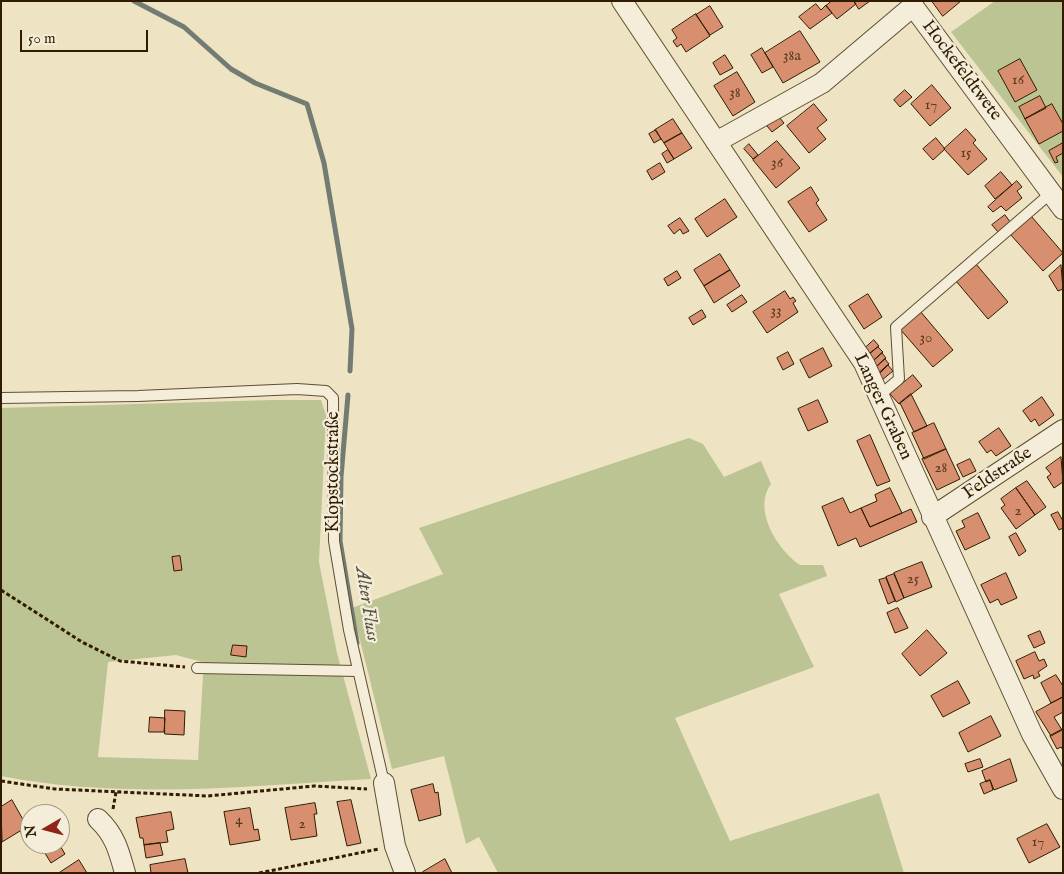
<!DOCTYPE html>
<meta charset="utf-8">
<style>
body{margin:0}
#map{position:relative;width:1064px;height:874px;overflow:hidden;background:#eee4c4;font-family:"IM FELL English",serif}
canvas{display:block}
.frame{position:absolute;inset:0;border:2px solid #301c00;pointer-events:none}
.north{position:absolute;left:20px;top:804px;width:50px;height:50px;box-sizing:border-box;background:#f4edd9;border:1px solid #a69982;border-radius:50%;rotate:262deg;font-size:14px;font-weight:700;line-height:20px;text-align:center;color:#301c00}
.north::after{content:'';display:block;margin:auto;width:18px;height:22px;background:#8f2418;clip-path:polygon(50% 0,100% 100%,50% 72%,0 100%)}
.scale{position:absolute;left:20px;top:30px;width:128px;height:22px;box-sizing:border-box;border:2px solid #301c00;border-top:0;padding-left:6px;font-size:15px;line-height:18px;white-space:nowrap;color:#301c00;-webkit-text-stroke:4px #f4edd9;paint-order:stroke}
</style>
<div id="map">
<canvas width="1064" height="874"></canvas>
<div class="frame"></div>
<div class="north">N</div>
<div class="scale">50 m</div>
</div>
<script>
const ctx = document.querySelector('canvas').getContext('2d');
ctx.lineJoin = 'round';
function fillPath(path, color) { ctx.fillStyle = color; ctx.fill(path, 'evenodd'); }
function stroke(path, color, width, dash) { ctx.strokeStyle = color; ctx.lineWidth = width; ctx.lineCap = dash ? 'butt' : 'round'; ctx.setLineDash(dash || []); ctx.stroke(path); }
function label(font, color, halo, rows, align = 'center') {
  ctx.font = font + ' "IM FELL English",serif'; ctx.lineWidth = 4.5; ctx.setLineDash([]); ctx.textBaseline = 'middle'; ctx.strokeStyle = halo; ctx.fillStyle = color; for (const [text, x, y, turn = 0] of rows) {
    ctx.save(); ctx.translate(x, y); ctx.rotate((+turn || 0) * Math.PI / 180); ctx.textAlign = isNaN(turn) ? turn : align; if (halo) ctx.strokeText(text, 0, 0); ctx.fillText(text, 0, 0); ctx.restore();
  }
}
fillPath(new Path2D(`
 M995,1H1063V177L951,32Z
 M272,400H321L326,415L319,562L337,653L371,779C249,786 122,800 1,776V408ZM176,655L206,663L203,676L198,760L98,757L108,662Z
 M689,438L703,444L724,477L761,461L771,484C752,510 778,550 800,565H823L827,576L779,594L814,667L675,718L730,841L879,793L904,873H498L479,837L466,844L444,756L392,769L352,608L443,574L419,528Z`), '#bbc492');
stroke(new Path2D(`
 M134,1L184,27L231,69L255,83L307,104L324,163L352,329L350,371
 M348,395L341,477L340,541L357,643`), '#737c73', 5);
const building = new Path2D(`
 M832,1H854L856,4L837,19L826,6Z
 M854,1H870L859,9Z
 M932,1H961L943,16Z
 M816,4L821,10L826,5L832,13L810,29L799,17Z
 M710,6L723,27L710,35L696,15Z
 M696,14L710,36L686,52L681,44L677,47L673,41L677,38L672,30Z
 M800,31L820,62L783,83L765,53Z
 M762,48L773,67L762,73L751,55Z
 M725,55L733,68L720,75L713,63Z
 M1020,59L1037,90L1015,102L998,71Z
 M737,72L755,102L733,116L714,86Z
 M932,85L951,108L930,126L911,104Z
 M905,90L912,97L900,107L894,100Z
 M1040,96L1046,108L1025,119L1019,107Z
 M814,104L827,120L817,128L826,139L809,153L787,126Z
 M1052,104L1063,124V131L1039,144L1025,119Z
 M779,117L784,123L772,132L767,126Z
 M673,119L682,133L664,143L655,130Z
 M966,129L976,140L973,143L987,159L968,175L944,149Z
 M656,130L661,139L654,143L649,134Z
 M682,133L692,148L674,159L664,143Z
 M936,138L945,149L933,160L923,149Z
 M777,141L800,168L776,188L753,160Z
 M1063,143V153L1056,157L1058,162L1055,163L1049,151Z
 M749,144L758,155L753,159L744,149Z
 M668,150L674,159L667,163L662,154Z
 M660,163L665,172L652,180L647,171Z
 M1001,172L1012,185L995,199L985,186Z
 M1017,181L1022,187L1017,191L1022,198L1006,211L1001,206L993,212L988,207Z
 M811,187L819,200L816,203L827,220L809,232L788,202Z
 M725,199L737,217L707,237L695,219Z
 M1005,215L1011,223L999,233L992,225Z
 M1031,216L1063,253L1043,271L1010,234Z
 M680,218L689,231L683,234L680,229L674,234L668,226Z
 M720,254L730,270L704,286L694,270Z
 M976,264L1008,302L988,319L956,281Z
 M1061,265L1063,289L1058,291L1049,276Z
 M730,270L740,286L714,303L704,286Z
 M677,271L681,278L668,286L664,279Z
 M785,291L790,299L793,297L796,301L793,303L798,312L767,333L753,312Z
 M868,294L882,317L864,329L849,306Z
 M742,295L747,302L732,312L727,305Z
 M702,310L706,317L693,325L689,318Z
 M920,311L953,350L933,367L900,329Z
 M874,340L879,346L868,355L863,350Z
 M878,347L883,352L872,362L867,356Z
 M823,348L832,366L809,378L800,360Z
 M788,352L794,364L783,370L777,358Z
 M882,353L886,358L875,368L871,363Z
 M885,359L889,364L879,374L874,369Z
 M888,365L893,371L882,380L877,375Z
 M913,375L922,386L899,404L890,394Z
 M911,394L927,426L914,432L900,403Z
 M1042,397L1054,415L1039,426L1035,419L1031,422L1023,411Z
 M818,400L828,422L808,431L798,409Z
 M934,423L946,449L924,459L912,433Z
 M999,428L1011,446L996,456L991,450L987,453L979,442Z
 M870,435L890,481L877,486L857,441Z
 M946,449L960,479L937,490L922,459Z
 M1061,457L1063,482L1054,488L1047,477L1051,474L1046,468Z
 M970,459L976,471L963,477L957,465Z
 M1027,481L1046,507L1035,515L1016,488Z
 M890,488L902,513L870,527L861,508L877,501L875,495Z
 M1016,488L1035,515L1016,529L1001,508L1005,505L1001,499Z
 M843,498L850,513L861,508L870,527L911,509L917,522L860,547L856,538L838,546L822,507Z
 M1058,512L1063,521V528L1059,530L1051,515Z
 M978,513L990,538L965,550L956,531L965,527L962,521Z
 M1016,533L1026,551L1019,556L1009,537Z
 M180,556L182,570L174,571L172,557Z
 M922,562L932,587L904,598L894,573Z
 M1006,573L1017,598L1001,605L998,599L990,603L981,585Z
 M894,574L904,598L896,602L886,577Z
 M886,578L895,601L888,604L879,580Z
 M898,608L908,628L895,633L887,613Z
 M927,630L947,653L920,676L902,654Z
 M1040,631L1045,643L1034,648L1028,636Z
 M233,645L247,646L246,657L231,655Z
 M1035,652L1039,661L1044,659L1047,666L1038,672L1040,676L1034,679L1033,675L1024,679L1016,661Z
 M1056,675L1063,686V697L1051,703L1041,683Z
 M958,681L970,703L943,717L931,696Z
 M1063,697V712L1054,717L1062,730L1051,736L1036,712Z
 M165,710L185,711L184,735L165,734Z
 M991,716L1001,736L968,752L959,733Z
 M150,717L165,718L164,732H149Z
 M1063,729V750L1061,747L1057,749L1050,736Z
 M980,759L983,767L968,772L965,764Z
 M1010,759L1017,781L994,790L990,780L986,782L982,771Z
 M990,780L993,790L984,794L980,784Z
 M433,784L435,793L438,792L441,815L419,821L411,790Z
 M12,800L30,832L23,836L20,831L2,842L1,807Z
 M351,800L361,843L347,846L337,802Z
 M315,803L317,814H314L317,836L291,840L285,808Z
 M250,808L254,830L258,829L260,840L230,845L224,812Z
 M171,812L174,829L166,831L168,842L144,845L143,838H140L136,818Z
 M1047,824L1060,847L1029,863L1017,839Z
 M160,843L163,855L146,858L144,845Z
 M52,844H59L65,854L51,863L43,850Z
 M185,859L188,873H151L150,865Z
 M445,859L452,873H424L423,872Z
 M79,860L87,873H59Z`);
fillPath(building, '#d78f6f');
stroke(building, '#301c00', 1);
const lane = new Path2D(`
 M879,396L899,379L896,327L1051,193
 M1,398L138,396L297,389L326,391L333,398L334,541L349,630L384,783
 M197,668L358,671`);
const street = new Path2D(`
 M622,1L864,363L1032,734L1063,789
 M716,142L822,83L913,6L1063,209
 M932,517L1063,430
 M384,783L395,846L405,873
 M98,819C115,835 119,851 125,873`);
stroke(lane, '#604e31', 12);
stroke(street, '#604e31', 22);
stroke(new Path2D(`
 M1,590L82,642L120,661L185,667
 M1,781L55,789L208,796L314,786L367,789
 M113,809L116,792
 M259,873L379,849`), '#301c00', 3, [4, 2.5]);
stroke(lane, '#f4edd9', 10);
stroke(street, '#f4edd9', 20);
label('15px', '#5a391c', null, [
 ["38a",792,57],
 ["16",1018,81],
 ["38",735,94],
 ["17",931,106],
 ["15",966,154],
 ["36",777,164],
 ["33",776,312],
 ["30",926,339],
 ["28",941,469],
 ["2",1018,512],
 ["25",913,580],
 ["4",239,821],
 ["2",302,825],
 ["17",1038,843]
]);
label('18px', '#301c00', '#f4edd9', [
 ["Hockefeldtwete",961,71,53],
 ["Langer Graben",882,407,65],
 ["Klopstockstraße",334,472,-90],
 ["Feldstraße",998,474,-34]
]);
label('italic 19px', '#575443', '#f4edd9', [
 ["Alter Fluss",366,604,81]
]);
</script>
